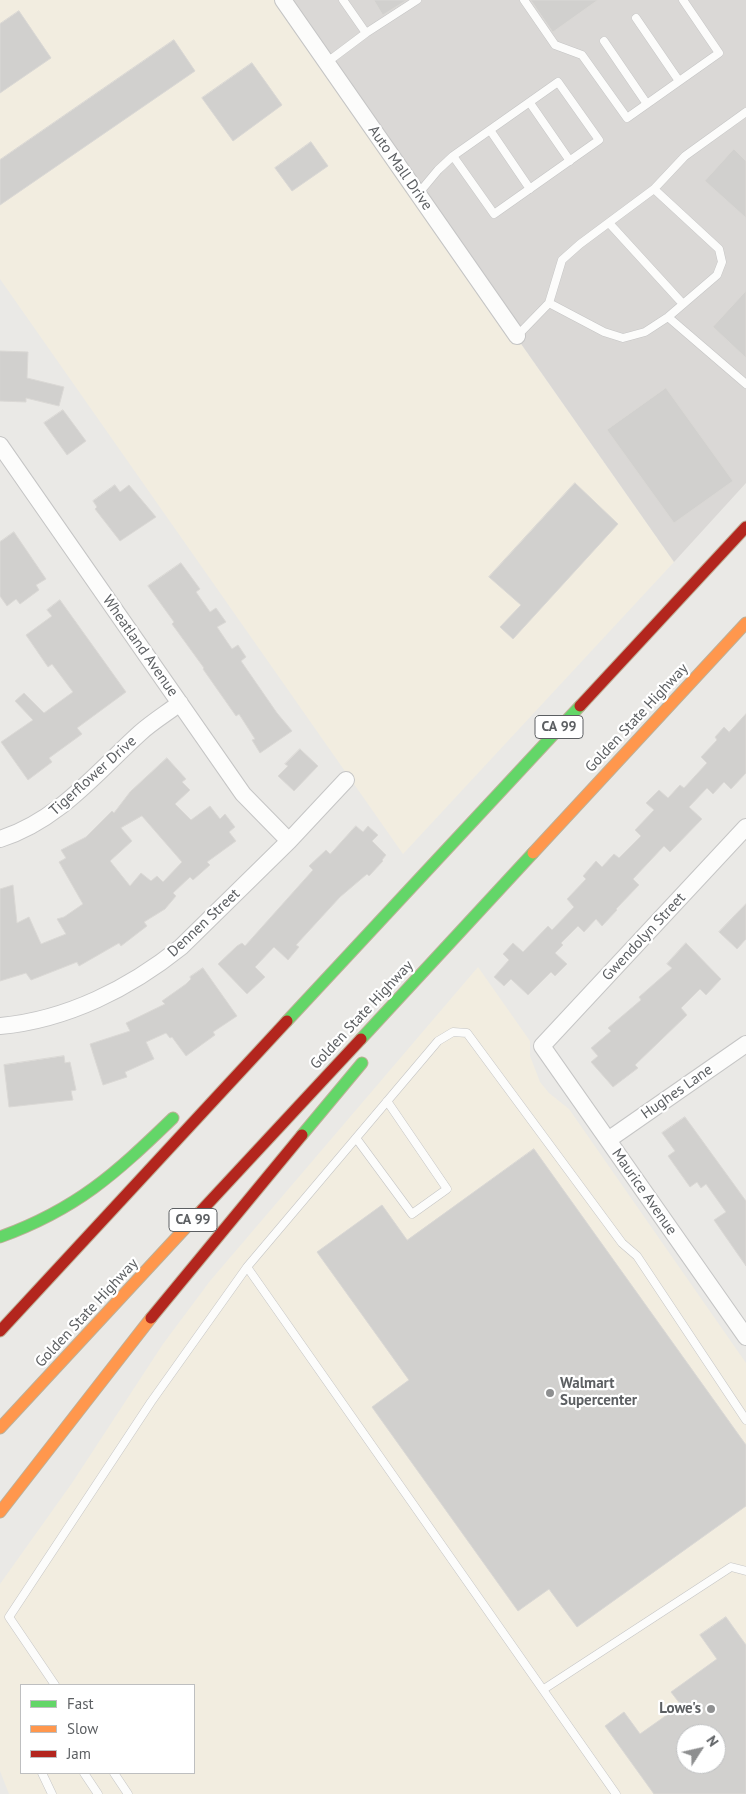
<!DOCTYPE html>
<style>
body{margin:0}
#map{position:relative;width:746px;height:1794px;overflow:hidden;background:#eae9e6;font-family:"PT Sans",sans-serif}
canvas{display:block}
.legend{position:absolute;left:20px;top:1684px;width:175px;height:90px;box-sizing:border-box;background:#fff;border:1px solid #bebfc0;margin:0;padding:6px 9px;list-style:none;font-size:15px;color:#5c5f62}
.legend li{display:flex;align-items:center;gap:10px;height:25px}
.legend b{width:25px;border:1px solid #bebfc0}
.north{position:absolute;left:676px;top:1724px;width:50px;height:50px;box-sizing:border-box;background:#fff;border:1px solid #bebfc0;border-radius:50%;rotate:55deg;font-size:14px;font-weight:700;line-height:20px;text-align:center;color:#5c5f62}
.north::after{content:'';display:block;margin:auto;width:18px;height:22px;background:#8e8f90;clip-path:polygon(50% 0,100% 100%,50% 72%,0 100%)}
</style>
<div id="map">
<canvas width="746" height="1794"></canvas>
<ul class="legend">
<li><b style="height:6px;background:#63d668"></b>Fast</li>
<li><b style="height:6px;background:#ff974d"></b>Slow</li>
<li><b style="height:6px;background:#b3261e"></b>Jam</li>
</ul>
<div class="north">N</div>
</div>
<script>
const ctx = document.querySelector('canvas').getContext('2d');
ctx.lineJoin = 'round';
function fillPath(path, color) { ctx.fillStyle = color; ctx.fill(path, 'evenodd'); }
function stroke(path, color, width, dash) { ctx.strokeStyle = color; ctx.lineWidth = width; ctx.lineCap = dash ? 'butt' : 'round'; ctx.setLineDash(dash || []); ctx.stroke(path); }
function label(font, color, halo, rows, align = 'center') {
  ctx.font = font + ' "PT Sans",sans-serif'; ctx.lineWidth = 4.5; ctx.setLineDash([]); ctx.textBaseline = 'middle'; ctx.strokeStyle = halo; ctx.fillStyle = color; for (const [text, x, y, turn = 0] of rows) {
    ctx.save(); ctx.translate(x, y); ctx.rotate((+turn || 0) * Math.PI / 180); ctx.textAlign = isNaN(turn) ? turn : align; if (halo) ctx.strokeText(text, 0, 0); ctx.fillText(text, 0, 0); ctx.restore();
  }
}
fillPath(new Path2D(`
 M0,0H280L674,562L403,854L0,279Z
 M478,967L530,1041V1056L540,1082L549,1093L569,1109L746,1363V1794H9L0,1771V1584L72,1483L163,1344L210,1281ZM21,1685H194V1773H21ZM686,1734H716V1764H686Z`), '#f2ede0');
fillPath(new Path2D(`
 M280,0H746V483L674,562Z`), '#dad8d6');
const building = new Path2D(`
 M374,0H407L383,15Z
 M531,0H598L553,32Z
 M19,11L51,58L0,93V24Z
 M174,40L195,71L0,205V160Z
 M252,63L282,105L233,141L202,98Z
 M311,142L328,166L292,191L275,168Z
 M734,149L746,161V218L705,181Z
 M746,291V358L713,327Z
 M0,351L28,352L27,378L64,387L59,406L26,398V402L0,401Z
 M666,388L733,481L674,523L607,430Z
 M63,410L86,441L67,455L44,423Z
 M575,483L618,524L513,639L500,627L521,605L489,577Z
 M115,485L120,492L129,485L156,517L120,541L95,509L97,507L93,501Z
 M14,532L46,579L36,585L39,590L20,604L16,599L7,606L0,596V542Z
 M181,563L200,589L196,592L210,612L216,608L226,622L217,627L232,649L238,645L246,657L241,661L277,713L292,731L260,753L252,740L255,739L239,714L236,716L203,669L204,668L172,624L174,622L148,586Z
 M60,600L126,692L77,728L82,734L49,758L52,762L28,780L1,742L33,720L15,701L24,693L44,713L73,692L52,664L48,667L26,635L52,616L47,610Z
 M746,714V773L731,789L724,782L713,794L707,788L689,807L702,819L670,852L664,846L633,879L639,885L616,909L617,910L602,926L596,919L584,932L578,926L561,943L563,945L555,953L567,964L555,976L551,972L528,995L511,979L504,986L494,977L509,960L503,954L513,943L523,952L548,926L552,930L574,907L567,899L586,879L583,876L596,861L602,867L614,854L619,858L641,836L635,830L654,810L646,803L659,790L668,798L680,785L684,788L707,763L701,757L717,740L715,737L724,727L729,732Z
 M300,749L318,766L294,791L278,776L288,766L285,764Z
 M167,758L186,779L182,782L190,790L175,804L191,820L210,806L220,819L225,814L235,827L229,832L236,841L207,862L210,865L193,880L190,877L173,893L176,896L165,909L144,922L147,926L121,946L119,943L79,966L77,962L31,980L26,973L0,981V889L13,885L17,923L29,917L41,944L66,934L57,919L64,917L83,904L59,862L66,858L61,850L86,837L112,811L114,813L130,792ZM142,816L182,862L163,882L157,876L151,881L141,873L130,886L110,861L132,841L121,828Z
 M356,826L363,832L368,826L378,835L372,841L386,855L382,860L383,861L369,876L367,874L340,897L296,945L299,947L288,960L274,947L255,967L265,977L247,994L218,964L237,946L242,943L245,946L313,870L309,866L326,850L330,854Z
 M746,904V939L737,949L719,932Z
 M686,943L721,979L706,995L700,989L681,1008L687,1015L635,1065L638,1068L613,1087L591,1062L598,1056L591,1048L611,1031L608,1028L641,1000L639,997L672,968L667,964Z
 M203,968L237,1016L213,1032L215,1035L186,1056L172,1037L170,1038L166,1033L146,1042L154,1059L125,1072L127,1077L103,1085L90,1044L130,1031L126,1023L165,1004L162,1001L186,984L191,979L190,977Z
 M64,1056L65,1063L70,1062L76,1090L71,1091L73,1100L9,1107L4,1065Z
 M685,1117L746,1201V1266L714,1220L726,1212L706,1184L701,1188L697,1182L690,1187L668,1156L675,1151L662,1133Z
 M534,1149L746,1445V1506L577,1627L549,1589L518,1611L372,1407L409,1380L317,1252L382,1205L407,1240Z
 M726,1617L746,1645V1794H654L605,1726L624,1712L640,1734L681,1705L671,1692L717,1659L700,1635ZM686,1734H716V1764H686Z`);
fillPath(building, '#d1d0ce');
stroke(building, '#dad8d5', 1);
const lane = new Path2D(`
 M524,0L555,45L582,55L627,118L719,53L683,0
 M636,18L679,81
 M366,33L417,0
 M604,41L647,104
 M326,63L366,33L343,0
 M530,103L570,161
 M490,130L530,189
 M654,189L685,156L746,112
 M418,194L438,170L453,156L558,82L599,140L494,214L453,156
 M609,223L683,304
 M668,317L746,384
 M517,336L549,303L562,260L580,244L654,189L719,249L722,262L717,275L668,317L645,332L623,338L604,332L549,303
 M356,1138L412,1214L447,1189L387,1101
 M247,1267L616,1794
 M55,1685L9,1617L151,1402L247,1267L438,1041L453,1032L467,1033L622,1243L637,1256L746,1420
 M544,1689L731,1567L746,1571
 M42,1773L52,1794
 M84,1773L98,1794
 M114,1773L128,1794`);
const street = new Path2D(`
 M283,0L517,336
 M0,445L243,794L289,841
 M746,827L542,1046L746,1337
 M0,839C58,821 96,773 140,733C152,722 167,713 180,703
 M0,1026C67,1020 130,988 181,947L289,841L346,780
 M608,1140L746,1044`);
const fast = new Path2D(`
 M287,1021L580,706
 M361,1039L533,853
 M302,1135L362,1063
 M0,1237C77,1209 115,1174 173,1118`);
const slow = new Path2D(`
 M533,853L746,623
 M0,1428L202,1210
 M0,1512L151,1318`);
const jam = new Path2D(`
 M580,706L746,527
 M202,1210L361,1039
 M151,1318L302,1135
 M0,1331L287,1021`);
stroke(lane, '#c5c5c5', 9);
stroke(street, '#c5c5c5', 18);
stroke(fast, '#bdb098', 13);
stroke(slow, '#bdb098', 13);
stroke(jam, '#bdb098', 13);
stroke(lane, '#fcfcfb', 8);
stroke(street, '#fcfcfb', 16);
stroke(fast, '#63d668', 11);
stroke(slow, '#ff974d', 11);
stroke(jam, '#b3261e', 11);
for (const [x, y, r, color] of [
 [550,1393,5,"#8e8f90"],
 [711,1709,5,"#8e8f90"]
]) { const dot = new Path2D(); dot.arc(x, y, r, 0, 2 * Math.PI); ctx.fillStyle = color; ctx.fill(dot); stroke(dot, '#fff', 2); }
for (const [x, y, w] of [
 [559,727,48],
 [193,1220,48]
]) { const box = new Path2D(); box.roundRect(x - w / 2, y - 11.5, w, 23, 4); ctx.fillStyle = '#fff'; ctx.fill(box); stroke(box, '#5c5f62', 1); }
label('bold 14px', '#5c5f62', null, [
 ["CA 99",559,727],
 ["CA 99",193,1220]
]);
label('15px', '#5c5f62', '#fff', [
 ["Auto Mall Drive",400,168,55],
 ["Wheatland Avenue",140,646,55],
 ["Golden State Highway",637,718,-47],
 ["Tigerflower Drive",93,776,-42],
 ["Dennen Street",204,923,-43],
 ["Gwendolyn Street",644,937,-47],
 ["Golden State Highway",362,1015,-47],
 ["Hughes Lane",677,1092,-35],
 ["Maurice Avenue",644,1192,55],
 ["Golden State Highway",87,1313,-47]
]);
label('bold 15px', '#5c5f62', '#fff', [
 ["Walmart",560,1384],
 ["Supercenter",560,1401],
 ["Lowe's",701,1709,"right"]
], 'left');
</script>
